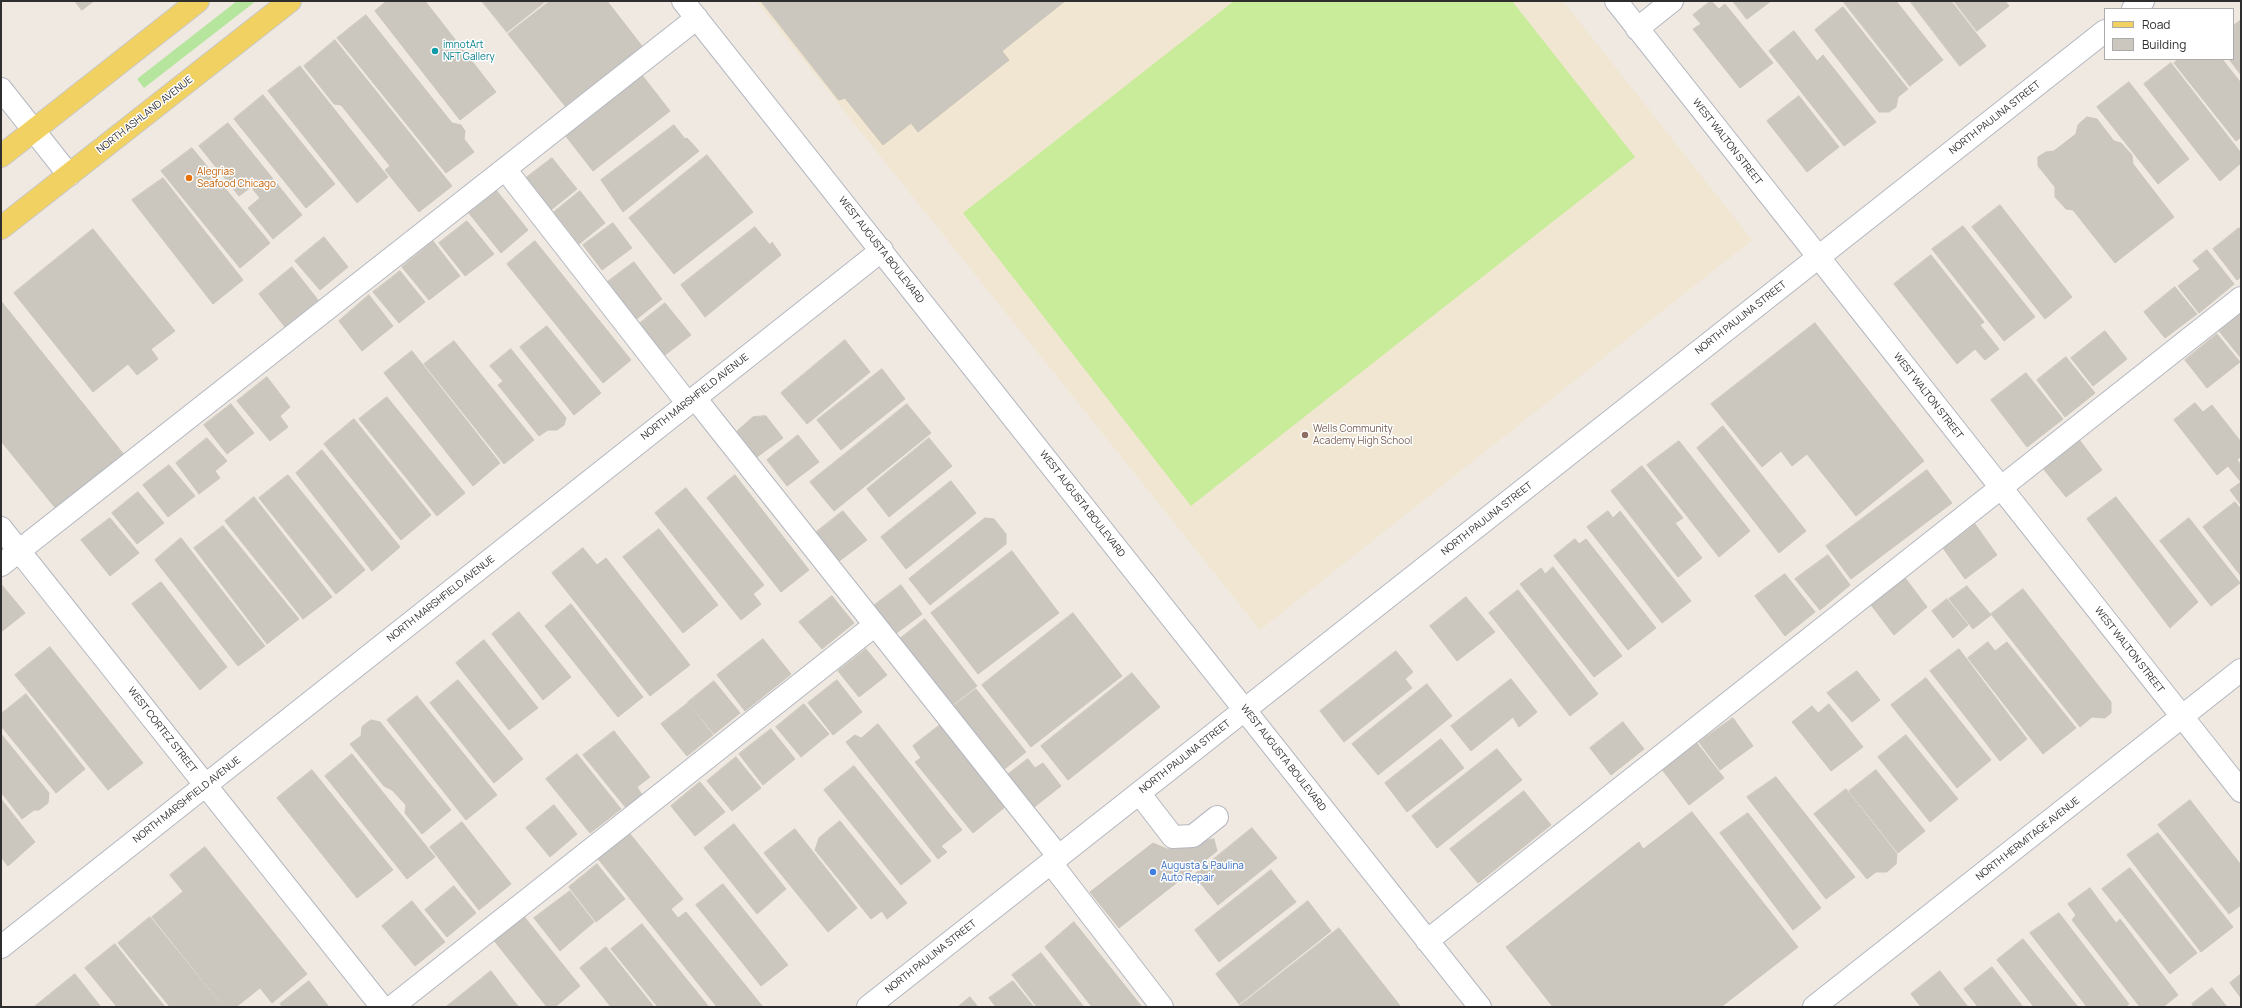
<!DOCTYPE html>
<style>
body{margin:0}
#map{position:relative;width:2242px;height:1008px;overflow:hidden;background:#efe9e1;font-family:Manrope,sans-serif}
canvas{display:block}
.frame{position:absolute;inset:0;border:2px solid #2e2e2e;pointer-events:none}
.legend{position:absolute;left:2104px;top:8px;width:130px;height:52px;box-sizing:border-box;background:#fff;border:1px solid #ababab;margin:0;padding:5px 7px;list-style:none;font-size:12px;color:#2e2e2e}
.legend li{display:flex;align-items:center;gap:8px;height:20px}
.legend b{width:20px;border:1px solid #ababab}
</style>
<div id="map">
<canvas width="2242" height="1008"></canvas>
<div class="frame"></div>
<ul class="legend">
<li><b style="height:5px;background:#f2d163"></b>Road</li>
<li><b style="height:11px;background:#cbc7bf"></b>Building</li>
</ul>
</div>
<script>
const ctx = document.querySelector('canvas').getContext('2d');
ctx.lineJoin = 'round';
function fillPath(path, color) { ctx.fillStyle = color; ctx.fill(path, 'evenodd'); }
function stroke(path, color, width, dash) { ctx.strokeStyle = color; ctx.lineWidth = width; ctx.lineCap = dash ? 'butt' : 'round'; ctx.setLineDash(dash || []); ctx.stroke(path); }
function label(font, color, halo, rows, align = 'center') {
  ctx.font = font + ' Manrope,sans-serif'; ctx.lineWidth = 3; ctx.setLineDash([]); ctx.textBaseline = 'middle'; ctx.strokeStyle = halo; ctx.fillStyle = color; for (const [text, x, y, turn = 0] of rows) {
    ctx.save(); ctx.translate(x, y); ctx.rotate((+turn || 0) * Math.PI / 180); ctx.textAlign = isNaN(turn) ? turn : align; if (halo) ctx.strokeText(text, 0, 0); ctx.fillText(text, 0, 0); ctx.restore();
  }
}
fillPath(new Path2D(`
 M756,1H1563L1752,240L1260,630Z`), '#f0e6d1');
fillPath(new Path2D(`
 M237,1H256L144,88L137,79Z`), '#b6e59e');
fillPath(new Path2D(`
 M1234,1H1512L1635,157L1191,506L963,213Z`), '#c9ec9a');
const building = new Path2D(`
 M75,1H94L82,10Z
 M387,1H425L496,92L460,120L375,11Z
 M482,1H546L507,32Z
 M550,1H607L642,46L565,106L508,34Z
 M761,1H1065L1002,51L1009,60L918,132L911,123L883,145L845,98L839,100Z
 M1711,1L1719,9L1725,4L1773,63L1740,88L1693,29L1701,24L1693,15Z
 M1733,1H1771L1747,19Z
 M1843,1H1896L1943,60L1910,86Z
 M1910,1H1951L1986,46L1960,66Z
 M1954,1H2005L2009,6L1977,31Z
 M1843,7L1908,89L1898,97L1896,107L1889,112H1879L1815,30Z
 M366,15L452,123L461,125L465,131L464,139L474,152L446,173L337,38Z
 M2241,20V75L2229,59H2233V26Z
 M1794,31L1817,61L1823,55L1876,122L1844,146L1769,51Z
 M335,40L452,186L419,212L385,170L390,166L341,105L334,104L304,66Z
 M2179,59H2222L2241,83V137L2236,141L2174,63Z
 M2171,63L2241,153V163L2220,181L2144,84Z
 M300,66L388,177L357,203L268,91Z
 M642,75L670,111L593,171L565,135Z
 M2129,82L2189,159L2158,184L2097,107Z
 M263,95L335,184L306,208L234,119Z
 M1799,96L1839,147L1807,172L1767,121Z
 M2087,117L2097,119L2114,141L2121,143L2132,155L2133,164L2174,217L2115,263L2073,210L2066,209L2055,197V187L2038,166V157L2046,152L2054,151L2076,134L2078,125Z
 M228,123L302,215L273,239L248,208L260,198L251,187L239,196L199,146Z
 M674,125L685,139L687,138L699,151L623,212L601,180Z
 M192,148L270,243L240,268L161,171Z
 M707,155L753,212L674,274L629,218Z
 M552,158L577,189L551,210L526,178Z
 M163,178L243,280L213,304L132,200Z
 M496,190L528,230L501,253L468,212Z
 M580,191L605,223L579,244L554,212Z
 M2000,205L2072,297L2045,319L1972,227Z
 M467,221L494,254L465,276L439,243Z
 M613,223L632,248L602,270L583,245Z
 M1963,226L2035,317L2004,341L1932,249Z
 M755,227L770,245L772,242L781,255L705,317L681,285Z
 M2239,228L2241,230V277L2237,280L2213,249Z
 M93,229L175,331L151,349L158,359L137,375L128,364L93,392L14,293Z
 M324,237L348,267L320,290L295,261Z
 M433,241L460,276L429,300L402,267Z
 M535,241L631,360L603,383L507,264Z
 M2207,250L2234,284L2199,313L2178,286L2200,269L2193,261Z
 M1931,255L1984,322L1980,325L1999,349L1985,360L1975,349L1957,364L1894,284Z
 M634,262L662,299L634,321L606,283Z
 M292,267L318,300L285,327L259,294Z
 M400,271L425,302L399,323L373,292Z
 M2175,287L2197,314L2165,338L2144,312Z
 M369,295L393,326L362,351L339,321Z
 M1,301L125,456L57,510L1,441Z
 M665,303L691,335L665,355L639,324Z
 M2241,313V358L2219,331Z
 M1815,323L1924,461L1856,516L1807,454L1792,466L1781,451L1762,467L1711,404Z
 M547,326L601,393L574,415L520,347Z
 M2105,331L2127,359L2093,386L2071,358Z
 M2217,334L2240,362L2207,388L2185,360Z
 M845,340L870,372L807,424L781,393Z
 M454,341L534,440L504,464L424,364Z
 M511,349L566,418L564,425L557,430H548L539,436L498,385L503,381L490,366Z
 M412,351L500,463L473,486L384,373Z
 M2066,357L2095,393L2065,417L2037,380Z
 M882,369L905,399L841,450L817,420Z
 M2026,373L2063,419L2027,447L1991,400Z
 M267,377L290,407L280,416L288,427L270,441L237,401Z
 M387,397L465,493L437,516L359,419Z
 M2195,403L2203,412L2212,405L2241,442V456L2237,460L2241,465V505L2230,490L2241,482L2228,466L2217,475L2174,420Z
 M231,404L254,433L227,454L204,425Z
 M907,404L931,433L834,511L810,482Z
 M766,416L783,438L757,457L737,431L753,417Z
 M354,419L431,515L401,540L324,444Z
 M1723,426L1806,531L1779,553L1697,448Z
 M798,435L819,462L787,486L767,460Z
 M207,438L227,461L215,471L220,478L199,494L176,463Z
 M929,438L952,466L889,517L867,489Z
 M2078,438L2102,470L2066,497L2042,467Z
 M1679,441L1750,531L1719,557L1647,465Z
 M322,450L400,547L372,571L296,473Z
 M169,465L195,496L168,517L143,485Z
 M1642,466L1683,518L1675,523L1702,558L1678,577L1611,491Z
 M1927,470L1952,503L1851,579L1826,546Z
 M288,475L365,570L336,594L259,498Z
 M735,475L809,570L781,592L707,498Z
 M951,481L976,513L906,569L881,537Z
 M686,488L764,585L753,594L761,604L741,620L655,513Z
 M138,492L164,523L137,544L112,513Z
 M254,497L332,597L303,619L225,521Z
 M2116,497L2198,602L2170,628L2087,519Z
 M2235,502L2241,509V576L2203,527Z
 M843,511L867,540L838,562L815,533Z
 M1608,511L1613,518L1620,511L1691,601L1662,623L1587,527Z
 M110,518L139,553L110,576L81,540Z
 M985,518L994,519L1006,534V544L930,605L909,579Z
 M2189,518L2240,583L2211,606L2160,541Z
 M1975,524L1997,555L1965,579L1943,548Z
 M223,526L299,619L267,644L194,548Z
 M659,529L718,605L683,633L623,557Z
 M181,538L265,646L238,666L155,560Z
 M1575,539L1579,544L1586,539L1656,628L1628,650L1554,556Z
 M583,548L597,565L606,558L690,665L650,696L552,573Z
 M1012,551L1059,613L978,674L931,613Z
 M1828,555L1850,585L1820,610L1795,579Z
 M1553,567L1622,656L1594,677L1520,584L1541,568L1545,574Z
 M1785,574L1815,612L1785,636L1755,596Z
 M1903,575L1927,607L1894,635L1868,601Z
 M161,582L227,667L200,690L132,604Z
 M1,584L25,613L1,632Z
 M901,585L922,614L894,635L872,607Z
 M1967,586L1991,615L1973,629L1949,599Z
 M2023,589L2111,702V713L2105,718L2092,717L2080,727L1991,614Z
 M1518,590L1598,694L1570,716L1489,613Z
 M832,596L854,623L822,649L799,622Z
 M1466,597L1495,632L1457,661L1430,626Z
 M1947,599L1968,625L1953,638L1932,611Z
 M571,604L643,697L618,717L545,626Z
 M519,612L571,677L543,700L492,634Z
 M1073,613L1122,676L1031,747L982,685Z
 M925,619L977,686L948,708L897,641Z
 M763,639L791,674L745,711L717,675Z
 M484,640L538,708L509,730L456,663Z
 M1988,642L1995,651L2007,642L2076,728L2043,754L1968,658Z
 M50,647L143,763L108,790L15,675Z
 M866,649L887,675L859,697L838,671Z
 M1959,649L2027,739L2000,761L1930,671Z
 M1396,651L1413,672L1405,679L1412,688L1344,742L1320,711Z
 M1857,671L1880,700L1852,722L1827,693Z
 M1132,673L1160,707L1068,780L1041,746Z
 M1926,678L1991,760L1957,788L1891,705Z
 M1511,679L1537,712L1519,727L1513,717L1471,751L1451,726Z
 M458,680L523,759L494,783L430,703Z
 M837,680L862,712L833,735L808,703Z
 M714,681L740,713L714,734L688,702Z
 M1427,684L1452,716L1378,775L1352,744Z
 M976,689L1026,752L998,774L948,710Z
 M26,694L85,769L56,793L1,726V714Z
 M417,696L497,795L466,820L387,720Z
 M688,703L713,735L687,756L661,724Z
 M804,704L829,734L801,757L776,727Z
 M1829,704L1863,747L1831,771L1792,722L1812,706L1818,713Z
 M1733,718L1753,746L1720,770L1699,742Z
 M371,720L380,722L451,810L422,834L405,813L406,805L392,790L384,786L350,744L361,736L362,727Z
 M1623,722L1644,749L1611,775L1590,748Z
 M878,724L962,830L941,846L947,852L938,859L846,742L855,735L861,738Z
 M940,725L1005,807L973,833L915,762L921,758L913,746Z
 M771,729L795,759L763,785L739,754Z
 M614,731L650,777L637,787L642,795L626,808L583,755Z
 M1,734L49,793L48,803L39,810H34L22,819L1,792Z
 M1906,735L1958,799L1930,822L1878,757Z
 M1441,739L1464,768L1407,812L1385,783Z
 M1696,742L1724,778L1689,805L1661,768Z
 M1497,749L1522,780L1437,848L1412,816Z
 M352,754L435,857L407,879L325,776Z
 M577,754L621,809L590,833L546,779Z
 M736,757L761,788L732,811L707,781Z
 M1028,759L1035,768L1043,763L1061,786L1028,812L1003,778Z
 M854,766L931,861L901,885L824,790Z
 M312,770L393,870L357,898L277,798Z
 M1876,770L1925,831L1898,853L1849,791Z
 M1776,777L1855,877L1826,899L1747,797Z
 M700,782L725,812L695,836L671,806Z
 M1846,789L1897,854L1896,864L1887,872H1876L1867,879L1814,814Z
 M1524,791L1551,825L1478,883L1450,849Z
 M1,799L35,842L8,866L1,857Z
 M2190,800L2241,865V905L2229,914L2158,825Z
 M554,805L577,834L550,857L526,828Z
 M1692,812L1798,947L1721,1007H1553L1506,947L1639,842L1643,849Z
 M1748,813L1821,908L1793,930L1720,833Z
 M840,821L907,903L887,919L882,911L871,919L815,850L819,838Z
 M462,822L511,884L479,910L430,847Z
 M734,824L786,889L757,914L704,848Z
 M1252,828L1277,858L1218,905L1194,875Z
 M626,829L683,899L671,909L678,918L686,912L763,1007H717L595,855Z
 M795,829L857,908L828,932L764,853Z
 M2158,833L2233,927L2201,952L2127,855Z
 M1214,839L1217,851L1119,928L1090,892L1153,843L1167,849Z
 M205,847L307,974L272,1003L170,875Z
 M597,864L625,899L596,922L569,887Z
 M2130,868L2197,953L2170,974L2102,889Z
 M1271,870L1296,902L1219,962L1195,930Z
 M723,884L788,965L761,986L696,905Z
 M454,886L476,913L447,937L425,910Z
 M2090,888L2116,923L2120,919L2178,995L2163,1007H2140L2072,920L2076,915L2068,904Z
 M570,891L594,922L560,951L534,918Z
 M183,892L260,988L236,1007H224L152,917Z
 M412,901L445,942L415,966L382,926Z
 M1308,901L1331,931L1239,1004L1216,974Z
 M2059,913L2129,1004L2125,1007H2087L2030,933Z
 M522,914L580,986L555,1007H547L492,938Z
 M150,917L223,1007H170L118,943Z
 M1074,922L1142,1007H1092L1045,947Z
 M642,924L709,1007H658L611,949Z
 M1339,928L1401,1007H1238Z
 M2023,939L2078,1007H2034L1997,960Z
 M115,944L165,1007H117L85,968Z
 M606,947L654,1007H611L580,968Z
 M1041,953L1084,1007H1037L1012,975Z
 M1992,967L2023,1007H1978L1964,989Z
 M491,971L513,1000L503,1007H446Z
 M1940,971L1968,1007H1921L1911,994Z
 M75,974L101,1007H34Z
 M2241,974V998L2230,983Z
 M309,981L329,1007H283L280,1004Z
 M1013,981L1034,1007H996L989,998Z
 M2212,988L2227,1007H2194L2192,1004Z
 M970,997L978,1007H958Z
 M513,1000L519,1007H503Z`);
fillPath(building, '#cbc7bf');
stroke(building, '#cbc5ba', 1);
const minor = new Path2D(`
 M683,1L1480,1007
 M1616,1L2241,791
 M2133,9L2143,1
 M1637,29L1672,1
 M1,89L69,175
 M505,169L688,404
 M695,398L1059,857
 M1,528L382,1007
 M1,565L697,18
 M1139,793L1173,837L1193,836L1217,817
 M1051,863L1162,1007
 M1427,941L2241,298
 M1,947L882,250
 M392,1007L875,625
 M868,1007L2105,31
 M1814,1007L2241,670`);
const major = new Path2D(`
 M1,156L198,1
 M1,228L290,1`);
stroke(minor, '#b4b7c1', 24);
stroke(major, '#c9c9c9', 24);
stroke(minor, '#fff', 22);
stroke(major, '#f2d163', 22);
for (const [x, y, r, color] of [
 [435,51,4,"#0f9aa8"],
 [189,178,4,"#e8710a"],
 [1305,435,4,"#8d6e63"],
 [1153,872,4,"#3f7fe0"]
]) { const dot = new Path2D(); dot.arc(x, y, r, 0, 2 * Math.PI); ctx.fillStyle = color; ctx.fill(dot); stroke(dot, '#fff', 1.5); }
label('10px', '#0d838f', '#fff', [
 ["imnotArt",443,45],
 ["NFT Gallery",443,57]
], 'left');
label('10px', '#2e2e2e', '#fff', [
 ["NORTH ASHLAND AVENUE",145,115,-38],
 ["NORTH PAULINA STREET",1995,118,-38],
 ["WEST WALTON STREET",1727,142,52],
 ["WEST AUGUSTA BOULEVARD",881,250,52],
 ["NORTH PAULINA STREET",1741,318,-38],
 ["WEST WALTON STREET",1928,396,52],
 ["NORTH MARSHFIELD AVENUE",695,397,-38],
 ["WEST AUGUSTA BOULEVARD",1082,504,52],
 ["NORTH PAULINA STREET",1487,519,-38],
 ["NORTH MARSHFIELD AVENUE",441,599,-38],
 ["WEST WALTON STREET",2129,650,52],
 ["WEST CORTEZ STREET",162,730,52],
 ["NORTH PAULINA STREET",1185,757,-38],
 ["WEST AUGUSTA BOULEVARD",1283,758,52],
 ["NORTH MARSHFIELD AVENUE",187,800,-38],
 ["NORTH HERMITAGE AVENUE",2028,839,-38],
 ["NORTH PAULINA STREET",931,957,-38]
]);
label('10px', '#c56008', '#fff', [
 ["Alegrias",197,172],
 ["Seafood Chicago",197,184]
], 'left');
label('10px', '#785e54', '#fff', [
 ["Wells Community",1313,429],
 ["Academy High School",1313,441]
], 'left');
label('10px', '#366cbe', '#fff', [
 ["Augusta & Paulina",1161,866],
 ["Auto Repair",1161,878]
], 'left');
</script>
